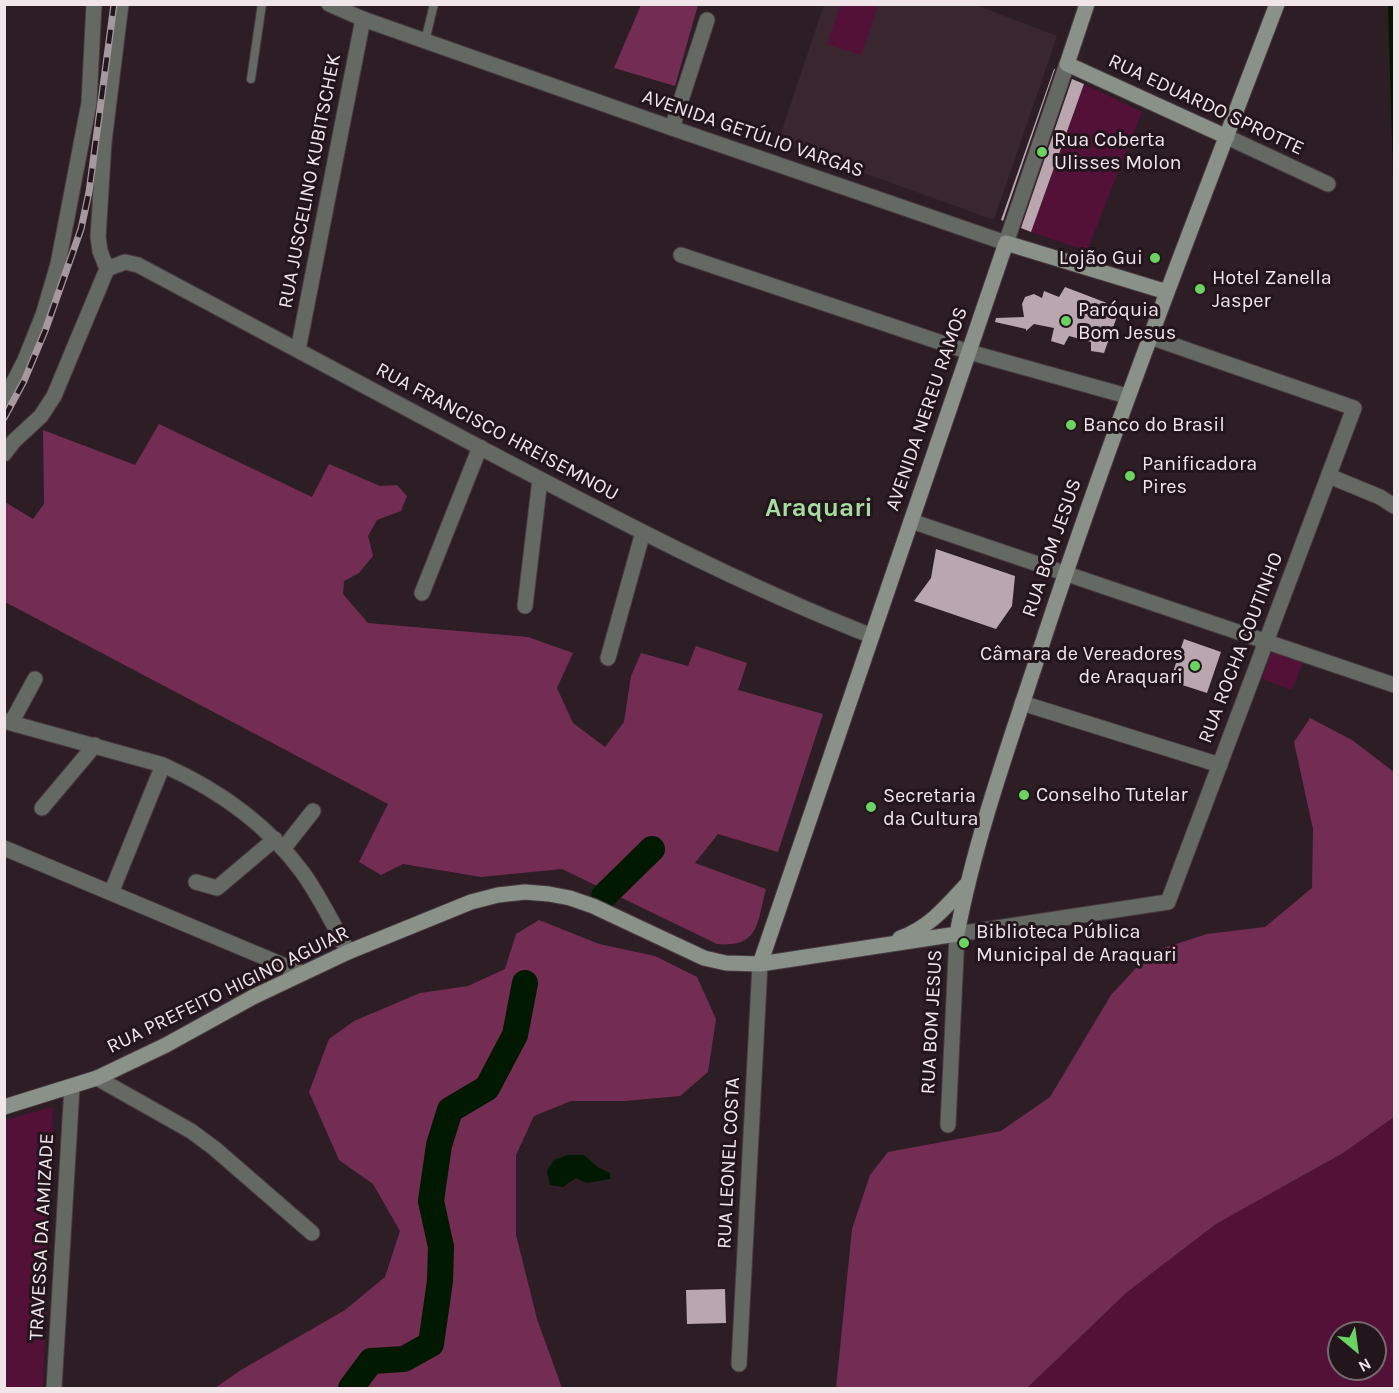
<!DOCTYPE html>
<meta charset="utf-8">
<style>
body{margin:0}
#map{position:relative;width:1399px;height:1393px;overflow:hidden;background:#2d1e25;font-family:Karla,sans-serif}
canvas{display:block}
.frame{position:absolute;inset:0;border:6px solid #f0e6ea;pointer-events:none}
.north{position:absolute;left:1327px;top:1321px;width:60px;height:60px;box-sizing:border-box;background:#23151c;border:2px solid #75696e;border-radius:50%;rotate:151deg;font-size:16px;font-weight:700;line-height:24px;text-align:center;color:#f0e6ea}
.north::after{content:'';display:block;margin:auto;width:21px;height:27px;background:#6cd362;clip-path:polygon(50% 0,100% 100%,50% 72%,0 100%)}
</style>
<div id="map">
<canvas width="1399" height="1393"></canvas>
<div class="frame"></div>
<div class="north">N</div>
</div>
<script>
const ctx = document.querySelector('canvas').getContext('2d');
ctx.lineJoin = 'round';
function fillPath(path, color) { ctx.fillStyle = color; ctx.fill(path, 'evenodd'); }
function stroke(path, color, width, dash) { ctx.strokeStyle = color; ctx.lineWidth = width; ctx.lineCap = dash ? 'butt' : 'round'; ctx.setLineDash(dash || []); ctx.stroke(path); }
function label(font, color, halo, rows, align = 'center') {
  ctx.font = font + ' Karla,sans-serif'; ctx.lineWidth = 6; ctx.setLineDash([]); ctx.textBaseline = 'middle'; ctx.strokeStyle = halo; ctx.fillStyle = color; for (const [text, x, y, turn = 0] of rows) {
    ctx.save(); ctx.translate(x, y); ctx.rotate((+turn || 0) * Math.PI / 180); ctx.textAlign = isNaN(turn) ? turn : align; if (halo) ctx.strokeText(text, 0, 0); ctx.fillText(text, 0, 0); ctx.restore();
  }
}
fillPath(new Path2D(`
 M824,5H976L1057,36L994,220L778,142Z`), '#3a262f');
fillPath(new Path2D(`
 M841,4L878,5L861,55L827,44Z
 M1084,84L1142,112L1087,251L1031,232Z
 M1272,651L1303,663L1292,690L1262,679Z
 M53,1107L43,1388H5V1120Z
 M1394,1117V1388H1027L1126,1293L1216,1224L1343,1153ZM1339,1333H1375V1369H1339Z`), '#531138');
fillPath(new Path2D(`
 M641,5H698L675,86L614,68Z
 M159,424L312,497L329,464L380,486L397,485L407,496L401,511L377,520L368,536L373,556L359,573L344,581L343,594L368,623L528,637L573,653L557,688L573,723L605,747L624,722L631,676L641,653L688,666L696,646L747,663L738,690L823,714L778,852L718,834L695,863L766,889C757,922 760,948 717,944L562,869L481,877L403,864L381,875L359,862L388,804L5,602V502L33,519L44,504L43,430L135,465Z
 M1310,718L1352,740L1394,772V1117L1343,1153L1216,1224L1126,1293L1027,1388H836L852,1229L870,1175L888,1152L1001,1131L1050,1097L1111,995L1151,952L1207,934L1265,927L1312,888L1313,829L1294,742Z
 M539,920L599,944L655,956L697,977L716,1019L708,1072L680,1096L625,1101H571L534,1116L516,1155V1235L537,1319L562,1388H215L241,1370L345,1310L385,1277L400,1231L373,1184L339,1160L309,1092L329,1039L354,1021L420,993L468,986L505,969L516,934Z`), '#732d53');
fillPath(new Path2D(`
 M1388,5H1394V212V209Z
 M568,1155H584L599,1168L610,1173V1179L587,1183L576,1178L563,1187L550,1185L547,1171L554,1160Z`), '#001900');
stroke(new Path2D(`
 M604,896L652,849
 M351,1388L371,1361L404,1359L431,1344L440,1281L441,1247L431,1201L439,1145L450,1110L487,1088L515,1035L525,983`), '#001900', 26);
fillPath(new Path2D(`
 M1054,69H1055L1003,221L1001,220Z
 M1072,79L1084,84L1031,232L1021,228Z
 M1065,287L1120,308L1104,353L1091,351V342L1069,336L1064,345L1051,341L1054,328L1034,324L1026,331V329L995,322L996,318L1024,317L1022,304L1025,297L1034,294L1042,298L1044,291L1059,297Z
 M936,549L1015,576L1012,606L996,629L914,601L931,578Z
 M1184,639L1221,652L1207,693L1170,681Z
 M725,1289L726,1323L687,1324L686,1290Z`), '#b9a6ae');
const service = new Path2D(`
 M425,41L434,4
 M251,79L262,4`);
const minor = new Path2D(`
 M672,128L707,20
 M1227,137L1328,184
 M1006,243L1067,64
 M681,255L969,352L1127,396
 M107,269L125,262L138,265C252,326 365,386 479,447C608,515 736,583 872,636
 M298,350L363,19
 M4,401L25,360L43,315L58,264L89,103L94,4
 M4,454L14,441L41,416L54,396L107,269L100,251L98,237L104,142L121,4
 M1329,476L1380,497L1394,506
 M911,521L1394,685
 M422,593L480,447
 M525,606L540,479
 M608,658L643,532
 M1022,703L1220,765
 M4,721L163,765C217,789 267,824 303,873C320,897 334,925 348,952
 M11,723L35,679
 M42,808L95,745
 M4,848L302,973
 M283,849L313,811
 M196,882L217,888L275,839
 M111,893L163,765
 M97,1078L191,1131L214,1148L312,1233
 M948,1125L957,934L1168,902L1354,408L1150,337
 M739,1364L760,964
 M54,1388L72,1087`);
const tertiary = new Path2D(`
 M329,4L363,19L672,128L1006,243`);
const secondary = new Path2D(`
 M1087,4L1067,64L1227,137
 M900,938C929,928 947,906 967,884
 M760,964L1006,243L1167,292
 M4,1107L97,1078L166,1045L253,997L348,952L471,902L498,895L525,892L549,894L570,898L593,906L704,958L726,963L760,964L957,934C976,834 1013,733 1045,635C1115,422 1197,214 1277,4`);
stroke(service, '#483a41', 10);
stroke(minor, '#483a41', 17);
stroke(tertiary, '#483a41', 17);
stroke(secondary, '#483a41', 17);
stroke(service, '#646964', 8);
stroke(minor, '#646964', 15);
stroke(tertiary, '#646964', 15);
stroke(secondary, '#899188', 15);
const rail = new Path2D(`
 M4,418L24,381L45,331L81,229L89,192L114,4`);
stroke(rail, '#a5999f', 7);
stroke(rail, '#23151c', 4.5, [14]);
for (const [x, y, r, color] of [
 [1042,152,6,"#6cd362"],
 [1155,258,6,"#6cd362"],
 [1200,289,6,"#6cd362"],
 [1066,321,6,"#6cd362"],
 [1071,425,6,"#6cd362"],
 [1130,476,6,"#6cd362"],
 [1195,666,6,"#6cd362"],
 [1024,795,6,"#6cd362"],
 [871,807,6,"#6cd362"],
 [964,943,6,"#6cd362"]
]) { const dot = new Path2D(); dot.arc(x, y, r, 0, 2 * Math.PI); ctx.fillStyle = color; ctx.fill(dot); stroke(dot, '#23151c', 2); }
label('20px', '#f0e6ea', '#23151c', [
 ["RUA EDUARDO SPROTTE",1206,105,25],
 ["AVENIDA GETÚLIO VARGAS",753,134,19],
 ["RUA JUSCELINO KUBITSCHEK",310,181,-79],
 ["AVENIDA NEREU RAMOS",927,409,-71],
 ["RUA FRANCISCO HREISEMNOU",497,432,28],
 ["RUA BOM JESUS",1052,548,-71],
 ["RUA ROCHA COUTINHO",1241,648,-69],
 ["RUA PREFEITO HIGINO AGUIAR",228,990,-26],
 ["RUA BOM JESUS",932,1022,-87],
 ["RUA LEONEL COSTA",729,1163,-87],
 ["TRAVESSA DA AMIZADE",42,1237,-87]
]);
label('20px', '#f0e6ea', '#23151c', [
 ["Rua Coberta",1054,140],
 ["Ulisses Molon",1054,163],
 ["Lojão Gui",1143,258,"right"],
 ["Hotel Zanella",1212,278],
 ["Jasper",1212,301],
 ["Paróquia",1078,310],
 ["Bom Jesus",1078,333],
 ["Banco do Brasil",1083,425],
 ["Panificadora",1142,464],
 ["Pires",1142,487],
 ["Câmara de Vereadores",1183,654,"right"],
 ["de Araquari",1183,677,"right"],
 ["Conselho Tutelar",1036,795],
 ["Secretaria",883,796],
 ["da Cultura",883,819],
 ["Biblioteca Pública",976,932],
 ["Municipal de Araquari",976,955]
], 'left');
label('bold 26px', '#a6dca0', '#23151c', [
 ["Araquari",819,509]
]);
</script>
